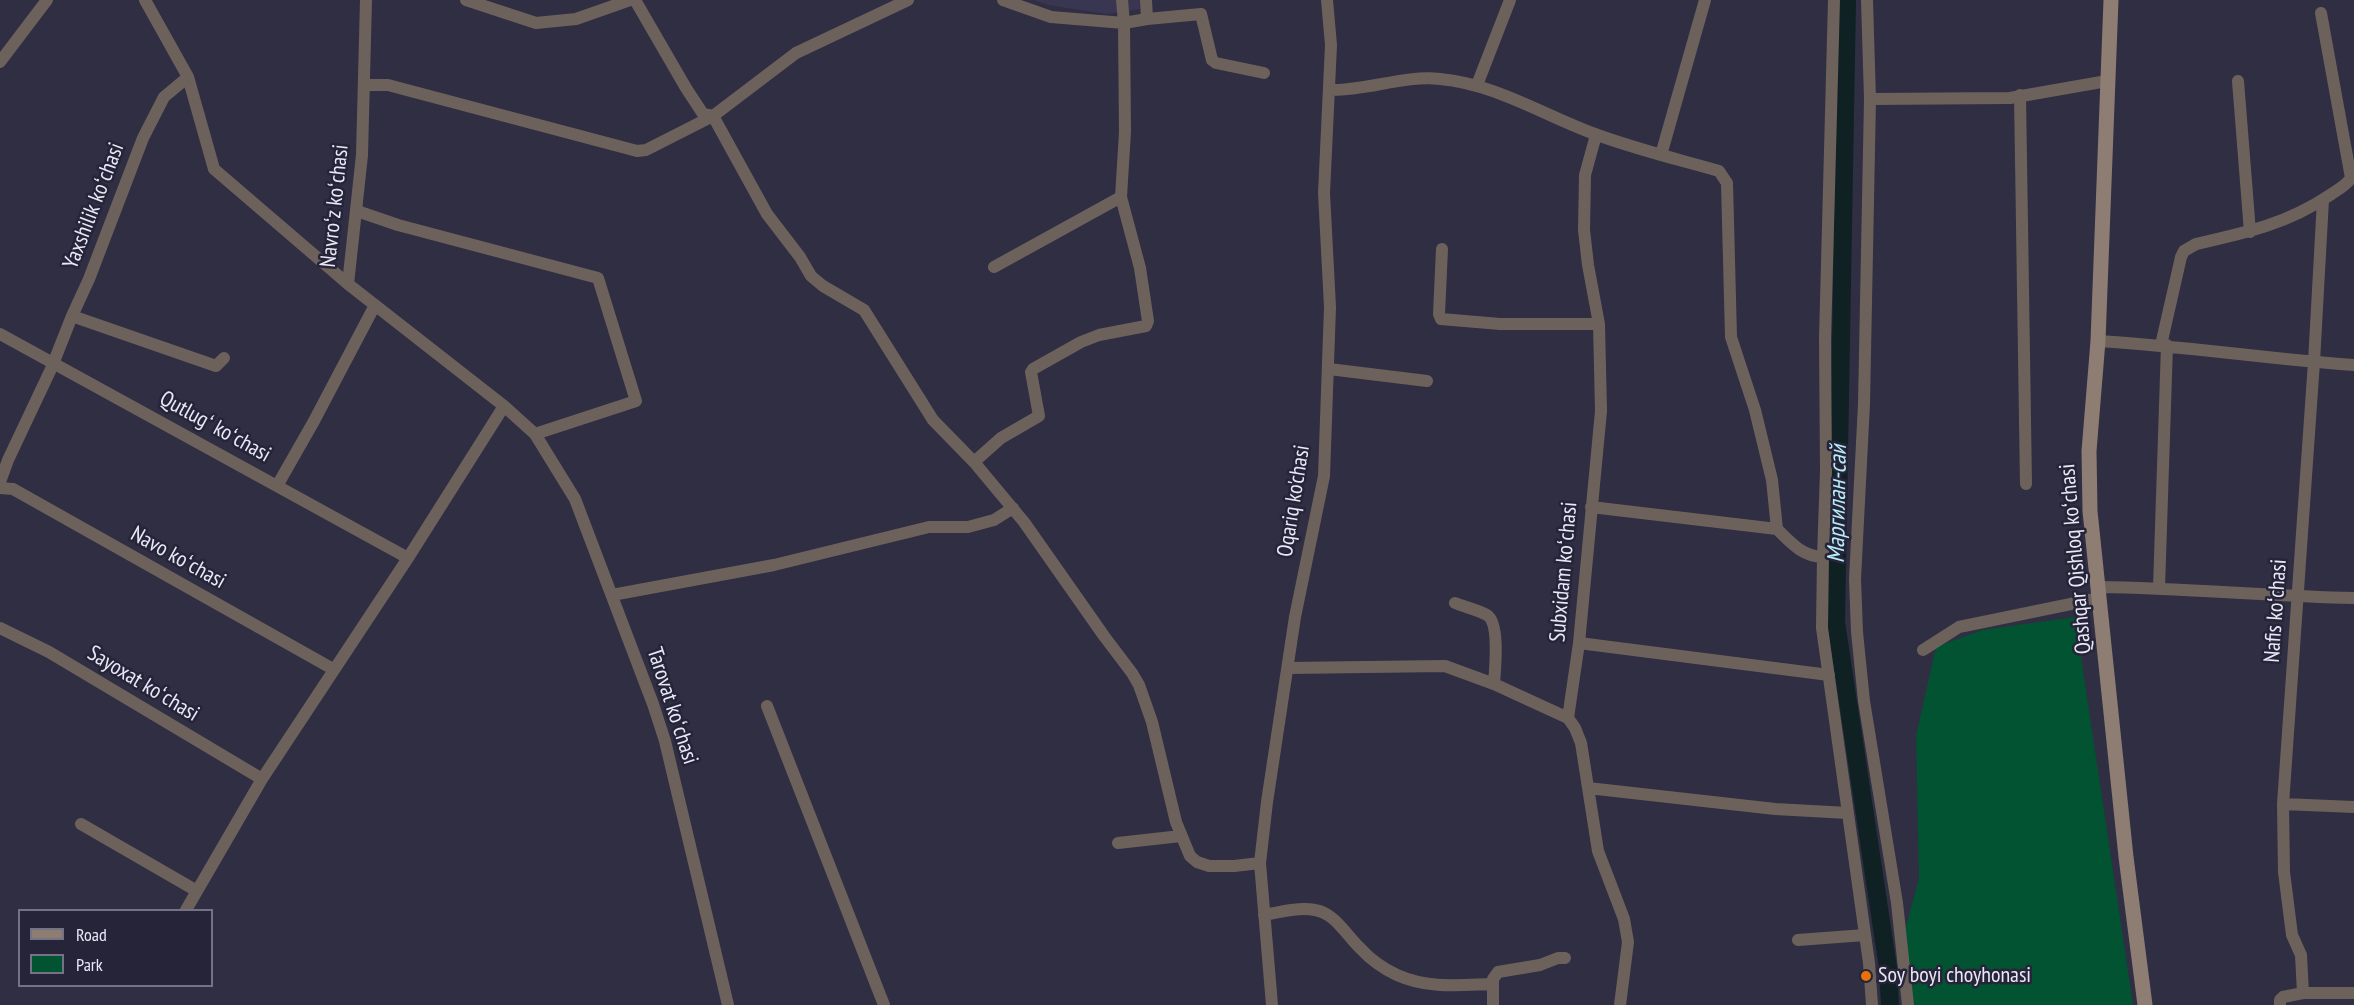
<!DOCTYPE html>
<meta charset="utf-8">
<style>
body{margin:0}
#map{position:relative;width:2354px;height:1005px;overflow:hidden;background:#302e43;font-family:"PT Sans Narrow",sans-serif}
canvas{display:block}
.legend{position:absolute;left:18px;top:909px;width:195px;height:78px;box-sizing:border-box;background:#262439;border:2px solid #747285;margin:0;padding:8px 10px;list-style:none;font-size:18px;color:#e9e8f6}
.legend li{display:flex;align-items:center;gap:12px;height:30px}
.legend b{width:30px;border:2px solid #747285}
</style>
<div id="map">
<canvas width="2354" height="1005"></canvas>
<ul class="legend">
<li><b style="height:8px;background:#8e7d73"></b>Road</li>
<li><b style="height:16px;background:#015331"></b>Park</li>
</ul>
</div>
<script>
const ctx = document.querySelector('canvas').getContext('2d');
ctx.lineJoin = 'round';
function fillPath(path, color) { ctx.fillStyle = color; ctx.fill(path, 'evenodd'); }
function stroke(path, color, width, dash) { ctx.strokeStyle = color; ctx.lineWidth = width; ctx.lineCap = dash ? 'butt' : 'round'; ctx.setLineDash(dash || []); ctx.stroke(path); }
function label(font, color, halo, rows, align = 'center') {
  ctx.font = font + ' "PT Sans Narrow",sans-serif'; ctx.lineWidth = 5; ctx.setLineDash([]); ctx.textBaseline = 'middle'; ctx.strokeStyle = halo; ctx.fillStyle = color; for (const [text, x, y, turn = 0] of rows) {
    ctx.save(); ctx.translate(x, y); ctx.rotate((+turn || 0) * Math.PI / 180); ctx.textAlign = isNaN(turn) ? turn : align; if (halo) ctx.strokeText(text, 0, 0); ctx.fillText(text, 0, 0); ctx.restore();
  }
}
fillPath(new Path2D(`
 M1034,0H1140V9L1107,14L1048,5Z`), '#393652');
fillPath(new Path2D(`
 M2075,617L2133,1005H1912L1904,933L1919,879L1916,736L1936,647L1982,630Z`), '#015331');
stroke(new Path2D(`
 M1847,0L1836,622L1888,968L1890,1005`), '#102124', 18);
stroke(new Path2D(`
 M145,0L188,77L214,169L348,284
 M366,0L362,155L348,284L504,406L535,434L575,499L653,704L665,741L728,1005
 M466,0L536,23L576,19L630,0
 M635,0L686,88L703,114L713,116L767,214L800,257L811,276L823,286L864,310L933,420L974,462L1024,522L1104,636L1132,673L1139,685L1152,722L1176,822L1190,856L1197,862L1209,866H1234L1260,863
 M1122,0L1124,23L1147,19L1201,14L1212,60L1216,63L1264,73
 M1146,0L1147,19
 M1867,0L1870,99L1864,404L1855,579L1857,632L1864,701L1897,903L1908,1005
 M0,62L47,0
 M2238,81L2250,232
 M364,85H388L637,151L646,150L713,116L796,53L908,0
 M1477,85L1510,0
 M1330,90C1367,91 1403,75 1440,79C1496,84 1543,115 1595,134C1635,149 1677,159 1719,171L1727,183L1731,337L1755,410L1772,480L1777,529
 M2020,95L2026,484
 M1870,99L2010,98L2107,81
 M1596,135L1585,175L1584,230L1588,265L1599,324L1601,411L1579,643L1568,718L1575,728L1581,743L1598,851L1624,919L1628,942L1620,1005
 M1661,155L1705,0
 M357,211L398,225L598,278L636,401L535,434
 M1442,249L1439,314L1441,319L1500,324H1599
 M994,267L1121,197
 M72,316L216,366L224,358
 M0,334L408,558
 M2098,341C2184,346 2268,359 2354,365
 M2161,345L2181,257L2184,251L2196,244C2245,233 2287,224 2330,195C2337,190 2346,186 2351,178L2321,13
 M1329,369L1427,381
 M974,462L1001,438L1039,416L1031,372L1033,369L1081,342L1099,335L1146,326L1148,321L1140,268L1121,197L1125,132L1124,23L1051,17L1003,0
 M0,482L8,460L51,369L72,316L89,279L143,138L164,97L188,77
 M277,486L314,421L374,307
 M0,488L13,489L333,669
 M1591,507L1777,529C1791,543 1802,556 1823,557L1822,628L1869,963L1872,1005
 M1823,557L1826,471L1825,339L1834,0
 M2099,587C2184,588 2269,596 2354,598
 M2159,588L2167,345
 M612,595L774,565L929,527H968L994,520L1013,508
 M1455,603C1465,607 1478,610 1487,615C1500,623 1495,670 1494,684
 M0,628L49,652L262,779
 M1579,643L1829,675
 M1923,650L1959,627L2100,598
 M1288,668L1445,666L1494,684L1568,718
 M767,706L884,1005
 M1588,788L1775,809L1848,813
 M2283,804L2354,807
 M81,824L197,891
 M1118,843L1181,836
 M186,910L262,779L408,558L504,406
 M1264,915C1280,912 1298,907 1315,910C1335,913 1346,935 1360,948C1370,959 1384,969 1397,975C1428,989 1460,985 1493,984
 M1798,940L1865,935
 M2303,993H2354
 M1272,1005L1260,863L1267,802L1295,617L1324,476L1330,307L1324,193L1331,45L1327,0
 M1493,1005V979L1498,972L1540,965L1558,958H1565
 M2280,1005V1000L2283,997L2303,993L2301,955L2292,935L2284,872L2283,804L2314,362L2323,200`), '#6d625b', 12);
stroke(new Path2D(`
 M2111,0L2098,341L2089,451L2090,511L2126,857L2145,1005`), '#8e7d73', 15);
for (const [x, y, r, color] of [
 [1866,976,6,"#e8710a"]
]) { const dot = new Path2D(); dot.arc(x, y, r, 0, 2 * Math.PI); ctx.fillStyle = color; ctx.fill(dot); stroke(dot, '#262439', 2); }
label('22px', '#e9e8f6', '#262439', [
 ["Yaxshilik koʻchasi",94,206,-69],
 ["Navroʻz koʻchasi",335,206,-84],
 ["Qutlugʻ koʻchasi",215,427,29],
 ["Oqariq ko'chasi",1294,501,-81],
 ["Navo koʻchasi",178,558,29],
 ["Qashqar Qishloq koʻchasi",2076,559,-95],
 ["Subxidam koʻchasi",1564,572,-85],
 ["Nafis koʻchasi",2276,611,-86],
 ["Sayoxat koʻchasi",143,684,31],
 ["Tarovat koʻchasi",672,706,72]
]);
label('22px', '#e9e8f6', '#262439', [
 ["Soy boyi choyhonasi",1878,976]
], 'left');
label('italic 24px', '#b6edf9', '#262439', [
 ["Маргилан-сай",1838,504,-89]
]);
</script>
